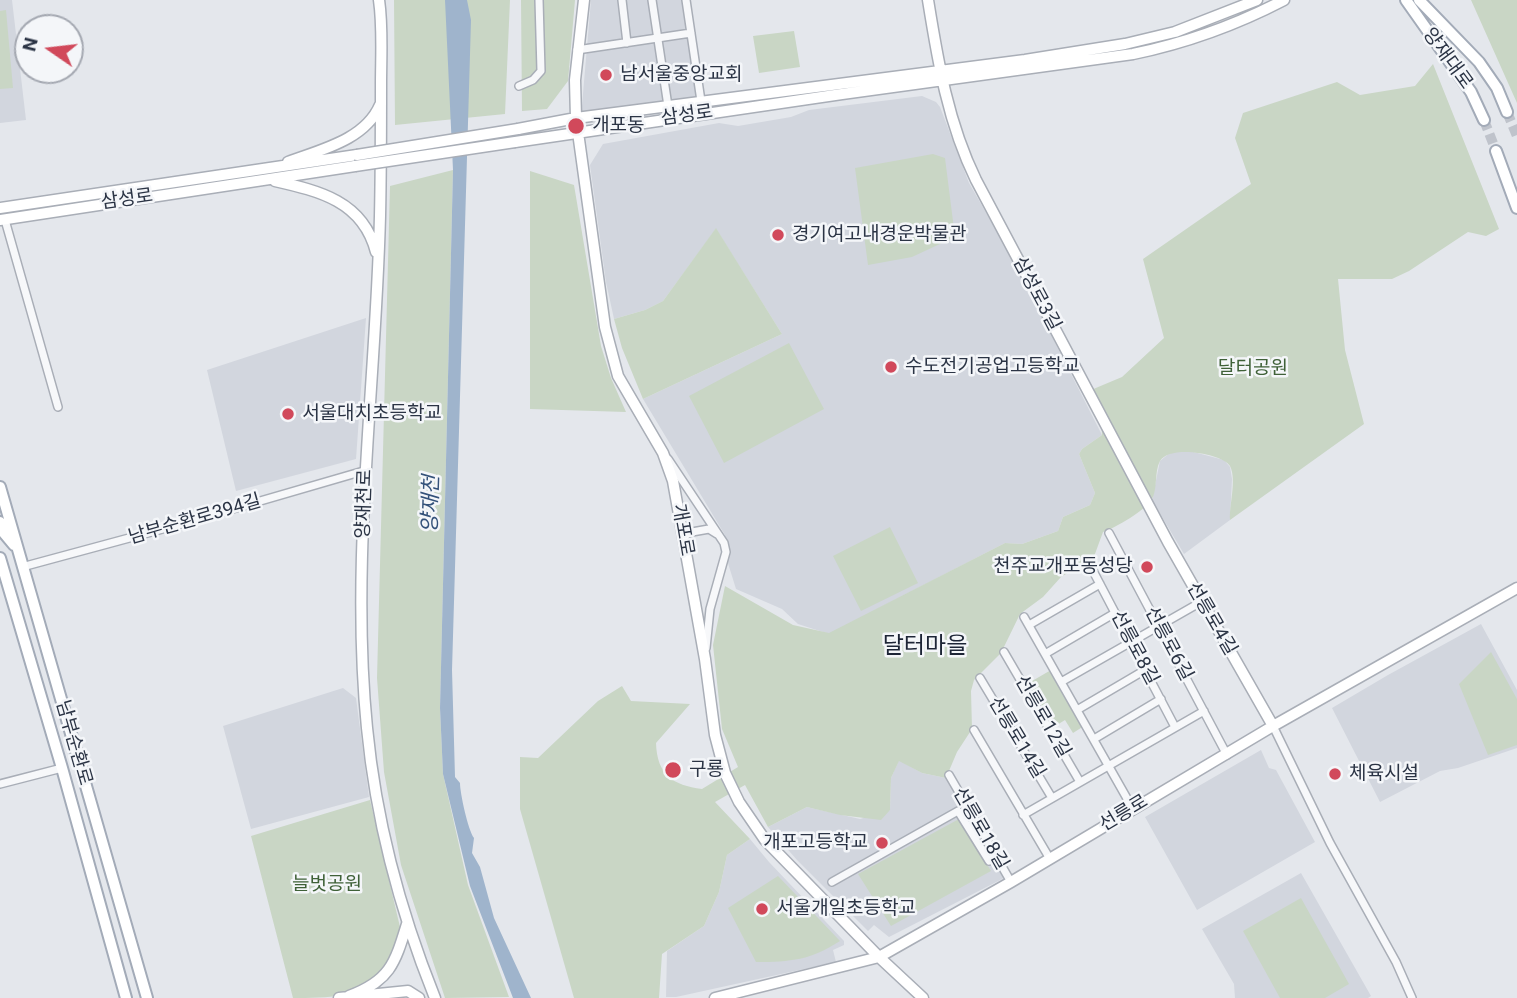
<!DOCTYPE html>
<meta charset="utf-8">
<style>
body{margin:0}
#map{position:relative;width:1517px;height:998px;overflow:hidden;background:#e4e7ec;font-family:Roboto,sans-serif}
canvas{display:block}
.north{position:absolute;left:14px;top:14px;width:70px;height:70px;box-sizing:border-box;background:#f4f6f9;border:2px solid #a4a8b1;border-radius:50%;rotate:284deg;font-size:19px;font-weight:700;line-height:28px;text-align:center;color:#2b3445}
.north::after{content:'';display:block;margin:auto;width:24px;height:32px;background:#d1495b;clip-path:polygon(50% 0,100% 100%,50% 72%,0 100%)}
</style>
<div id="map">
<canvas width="1517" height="998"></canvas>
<div class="north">N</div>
</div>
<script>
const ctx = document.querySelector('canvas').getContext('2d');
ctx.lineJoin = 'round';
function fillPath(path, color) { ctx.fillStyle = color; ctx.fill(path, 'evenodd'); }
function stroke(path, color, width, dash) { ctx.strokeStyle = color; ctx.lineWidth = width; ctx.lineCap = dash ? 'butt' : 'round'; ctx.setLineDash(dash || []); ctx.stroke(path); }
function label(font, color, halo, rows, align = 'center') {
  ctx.font = font + ' Roboto,"Noto Sans KR",sans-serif'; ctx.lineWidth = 5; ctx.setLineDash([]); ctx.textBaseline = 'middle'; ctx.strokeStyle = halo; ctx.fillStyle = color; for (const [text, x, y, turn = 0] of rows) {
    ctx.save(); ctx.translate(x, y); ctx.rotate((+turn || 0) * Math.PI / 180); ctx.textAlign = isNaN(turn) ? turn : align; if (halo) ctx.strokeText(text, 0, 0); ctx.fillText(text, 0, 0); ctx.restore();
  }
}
fillPath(new Path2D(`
 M0,0H12L26,120L0,123Z
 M591,0H684L697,98L581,117Z
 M922,96L936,102L940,107L969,183L1011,256L1102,435L1082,449L1079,454L1095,493L1090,505L1063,517L1058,531L1022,544L1005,543L829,634L798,624L782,609L736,589L727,560L725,535L643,399L782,334L716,229L663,301L645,310L614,319L606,282L590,165L603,144L719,123L738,126L791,117L809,110Z
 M366,318L356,459L236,491L207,370Z
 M1186,450L1224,460L1230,467L1232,479L1230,520L1184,554L1152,500L1160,461L1172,451Z
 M1481,624L1517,690V748L1458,768L1440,771L1380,802L1332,708L1388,675Z
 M343,688L356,698L369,797L251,829L223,726Z
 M1261,750L1269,768L1276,770L1315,842L1197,910L1145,817Z
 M899,760L922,773L946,778L972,826L1006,877L889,937L874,925L868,931L797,860L768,827L807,807L860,819L890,810L891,778Z
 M750,839L769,862L844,941V945L833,950L836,962L676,997H666L667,951L704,926L719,892L727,855Z
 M1301,873L1371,996L1368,998H1235L1234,984L1202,929Z`), '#d2d6de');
fillPath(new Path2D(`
 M394,0H510L505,114L395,125Z
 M521,0H575L568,81L547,109L522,111Z
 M1471,0H1517V103Z
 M6,10L13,88L0,89V11Z
 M794,31L800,67L759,73L753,36Z
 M1433,64L1499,229L1486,236L1468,232L1409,271L1392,279H1338L1345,350L1364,424L1230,520C1229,505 1237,480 1230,466C1223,454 1170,444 1160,461C1154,472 1158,488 1152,499C1146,510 1115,528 1103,532L1092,562H1086L1061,577L1043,597L1020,614L1001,653L974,680L971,691L972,729L957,752L946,778L922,773L899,761L891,778L890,810L881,820L840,815L807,807L768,827L745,785L715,802L750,839L727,855L719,892L704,926L662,954L659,998H574L520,809V757L538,758L598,701L622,686L631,701L690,704L656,743C657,775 673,785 702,789L738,767L722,729L713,645L725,586L793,625L829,633L1005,543L1022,544L1058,531L1063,517L1090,505L1095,493L1079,454L1082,449L1102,435L1101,417L1091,390L1122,377L1164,338L1143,259L1251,184L1235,138L1243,113L1337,82L1360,95L1415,86Z
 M933,154L945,158L955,237L912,257L868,265L855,168Z
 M453,170L440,708L443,774L468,885L509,997L445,998L401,865L384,772L377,678L390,186Z
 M530,171L574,185L601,346L611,378L626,412L530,409Z
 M716,228L782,334L643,399L622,348L614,319L645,310L663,301Z
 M789,343L824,409L724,463L689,396Z
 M890,527L918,583L861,611L833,556Z
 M1491,652L1517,699V745L1488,755L1459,684Z
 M1051,670L1084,726L1073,733L1065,720L1052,728L1027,684Z
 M370,800L400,927C398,940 398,958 390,970C369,998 325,998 293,998L251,836Z
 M959,819L991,871L891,926L858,874Z
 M778,876L840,941C811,960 791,962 756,962L728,908Z
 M1301,898L1349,984L1325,998H1280L1243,931Z`), '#c9d6c5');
fillPath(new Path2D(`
 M445,0H467L471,20L452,670L455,777L460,783C460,793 468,830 474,838L472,853L480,867L494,918L531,998H513L470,886L443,774L440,708L453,170Z`), '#9fb4cc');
stroke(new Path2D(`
 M1507,112L1517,136
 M1484,120L1496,151`), '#bfc3cb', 10, [10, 5]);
const street = new Path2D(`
 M622,0L627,43
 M652,0L668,106
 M686,0L701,101
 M577,50L691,33
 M519,86L533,80L541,71L539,0
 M5,220L58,407
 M668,459L724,543L726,552L710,609L706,648
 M1109,533L1227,755
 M684,536L692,532L709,529L717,534
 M22,567L181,524L367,470
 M1092,569L1175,727
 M1024,617L1133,809
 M1029,625L1100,584
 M1004,652L1080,782
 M1045,654L1115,613
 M980,678L1052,798
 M1061,682L1201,602
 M1077,710L1145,670
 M1273,726L1330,843L1396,962L1412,998
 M974,730L1050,859
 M1094,739L1161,699
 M949,775L1011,882
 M0,784L62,768
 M1023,815L1204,711
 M832,882L958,811L989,861L993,858`);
const secondary = new Path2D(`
 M379,0C383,27 381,57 381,84C381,128 381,172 380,216C376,386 350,558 367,728C376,821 400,911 435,998
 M584,0L575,80L576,118L605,327L618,376L663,453L673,481L705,659L715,735L725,773L739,802L765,840L879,957L923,998
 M928,0C938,62 948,123 976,180L1168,542L1273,726
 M518,129L576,118L1025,60L1125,44L1175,32L1257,0
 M515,142L842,94L1133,54C1186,43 1236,25 1284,0
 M288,162C320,150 365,140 380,105
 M275,181C319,191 363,201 376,252
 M0,208L357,155
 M0,220L355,166
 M349,996C390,981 395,963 407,924
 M339,998L408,991L419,998
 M715,998L879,957L1011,882L1273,726L1517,588`);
const primary = new Path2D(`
 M1406,0L1471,92L1484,120
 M1419,0L1479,62L1497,88L1507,112
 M1496,151L1517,208
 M0,487L147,998
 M0,522L4,533L14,545
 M0,558L62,768L126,998`);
stroke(street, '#a9aeb7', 10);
stroke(secondary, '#a9aeb7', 13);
stroke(primary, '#a3abb8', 14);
stroke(street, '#f7f8fa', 7);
stroke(secondary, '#fff', 10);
stroke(primary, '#fff', 10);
const secondaryBridge = new Path2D(`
 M357,155L518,129
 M355,166L515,142`);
stroke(secondaryBridge, '#a9aeb7', 13, []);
stroke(secondaryBridge, '#fff', 10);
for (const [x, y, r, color] of [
 [606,75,7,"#d1495b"],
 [576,126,9,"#d1495b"],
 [778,235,7,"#d1495b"],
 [891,367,7,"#d1495b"],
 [288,414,7,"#d1495b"],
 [1147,567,7,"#d1495b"],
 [673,770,9,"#d1495b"],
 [1335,774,7,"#d1495b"],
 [882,843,7,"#d1495b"],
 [762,909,7,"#d1495b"]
]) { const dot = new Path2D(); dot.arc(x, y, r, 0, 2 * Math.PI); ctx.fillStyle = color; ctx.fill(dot); stroke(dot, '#f4f6f9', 2.5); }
label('19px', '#2b3445', '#f4f6f9', [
 ["양재대로",1447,59,54],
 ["삼성로",687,116,-8],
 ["삼성로",127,200,-8],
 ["삼성로3길",1036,294,62],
 ["양재천로",365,504,-88],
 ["남부순환로394길",195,520,-16],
 ["개포로",682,530,80],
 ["선릉로4길",1211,619,60],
 ["선릉로6길",1168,644,62],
 ["선릉로8길",1134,648,62],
 ["선릉로12길",1042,717,60],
 ["선릉로14길",1016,738,59],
 ["남부순환로",73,743,74],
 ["선릉로",1124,814,-31],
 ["선릉로18길",980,829,60]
]);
label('19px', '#2b3445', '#f4f6f9', [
 ["남서울중앙교회",620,75],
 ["개포동",592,126],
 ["경기여고내경운박물관",792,235],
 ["수도전기공업고등학교",905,367],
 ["서울대치초등학교",302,414],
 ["천주교개포동성당",1133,567,"right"],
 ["구룡",689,770],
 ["체육시설",1349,774],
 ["개포고등학교",868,843,"right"],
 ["서울개일초등학교",776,909]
], 'left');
label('19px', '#3f6138', '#f4f6f9', [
 ["달터공원",1253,369],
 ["늘벗공원",327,885]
]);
label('italic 21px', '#34527a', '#f4f6f9', [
 ["양재천",432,504,-88]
]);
label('23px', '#1d2536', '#f4f6f9', [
 ["달터마을",925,647]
]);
</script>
